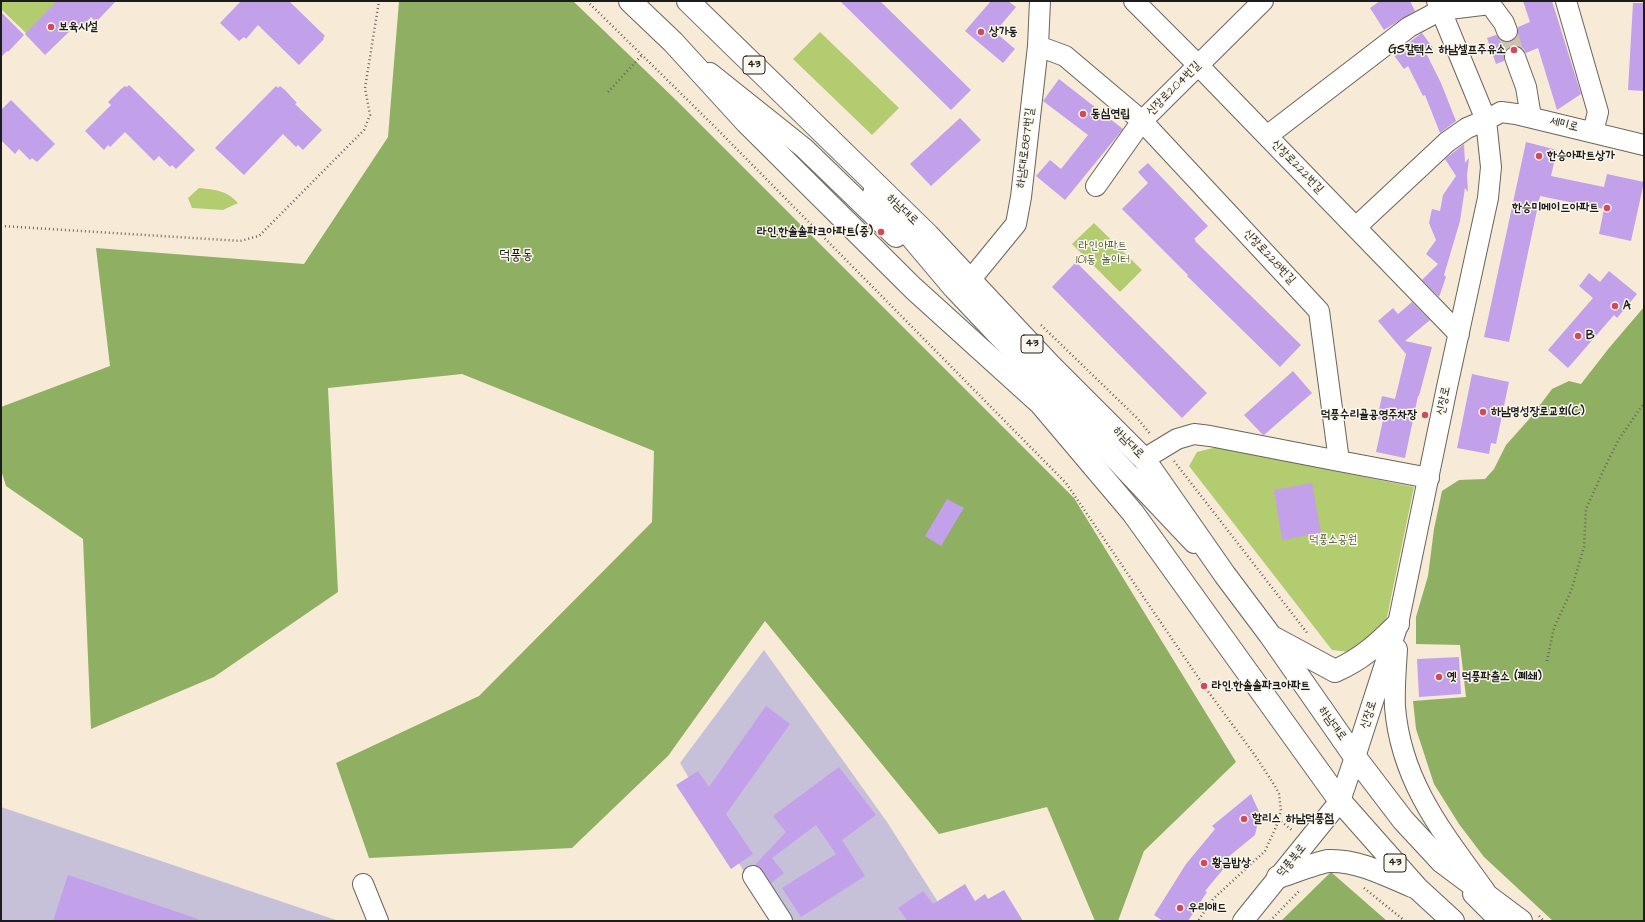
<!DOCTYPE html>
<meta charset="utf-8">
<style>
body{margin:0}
#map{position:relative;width:1645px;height:922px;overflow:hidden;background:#f7ebd7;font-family:"Architects Daughter",sans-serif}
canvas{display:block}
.frame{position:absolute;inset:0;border:2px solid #1c1c1c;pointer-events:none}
</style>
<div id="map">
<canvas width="1645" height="922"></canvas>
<div class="frame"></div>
</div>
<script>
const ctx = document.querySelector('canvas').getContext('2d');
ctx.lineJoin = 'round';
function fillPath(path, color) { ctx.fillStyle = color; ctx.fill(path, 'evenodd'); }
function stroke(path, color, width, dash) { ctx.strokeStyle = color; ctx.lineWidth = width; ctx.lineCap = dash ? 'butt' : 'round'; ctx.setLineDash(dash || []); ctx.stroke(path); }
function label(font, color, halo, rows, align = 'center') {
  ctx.font = font + ' "Architects Daughter","Poor Story",sans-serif'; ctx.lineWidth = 3; ctx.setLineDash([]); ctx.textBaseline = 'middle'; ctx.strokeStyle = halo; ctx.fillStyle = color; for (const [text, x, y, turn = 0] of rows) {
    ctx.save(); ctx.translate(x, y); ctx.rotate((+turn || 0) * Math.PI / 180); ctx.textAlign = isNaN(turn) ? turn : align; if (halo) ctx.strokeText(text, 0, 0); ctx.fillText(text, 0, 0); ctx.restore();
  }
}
fillPath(new Path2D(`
 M764,650L887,822L950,921H775L763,904L680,763Z
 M1,807L339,921H1Z`), '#c7c0d9');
fillPath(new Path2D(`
 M1,1H59L27,34L1,9Z
 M820,32L899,108L872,135L793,59Z
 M199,188C216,190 226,190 238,203L223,210L192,208L188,198Z
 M1094,223L1142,270L1120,292L1072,244Z
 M1217,447L1414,487L1387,617L1382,628L1350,652L1332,650L1189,466L1197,452Z`), '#b4cc70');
fillPath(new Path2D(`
 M399,1H573L676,100L1074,498L1236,762L1144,851L1118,921H1095L1047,807L939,834L765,621L668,756L572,848L369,858L336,763L479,696L652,522L654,451L462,374L328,388L338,592L214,677L91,729L83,539L6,486L1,470V407L110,366L96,248L304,264L388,137Z
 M1644,307V921H1553L1484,857L1459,824L1434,784L1416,729L1413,701L1466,697L1460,645L1416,644V617L1428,576L1434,529L1442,491L1459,480L1485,479L1494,469L1506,445L1531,417L1552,389L1569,381L1581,384L1609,348Z
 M1331,872L1387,921H1281Z`), '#8fb062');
fillPath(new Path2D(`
 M57,1H116L96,22L91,17L81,28L79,27L74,31L72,29L45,55L25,34Z
 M241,1H289L325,36L323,38L324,39L299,65L258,25L246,39L244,37L239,41L220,23Z
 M840,1H880L971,90L951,110Z
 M991,1H1008L1016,7L995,32L1015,49L1003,63L965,31Z
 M1380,1H1410L1415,11L1384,30L1370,8Z
 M1523,1H1552L1581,94L1557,110L1538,48L1526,53L1523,48L1517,46H1511L1506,49L1504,55V61L1496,64L1487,38L1496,35L1500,40L1506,42H1511L1516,39L1518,33V27L1530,22Z
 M1633,3H1644V91L1628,90Z
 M1,12L24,35L8,52L7,51L1,57Z
 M1422,33L1433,48L1426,53L1441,83L1456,121L1440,133L1425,95L1423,96L1408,66L1404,69L1393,54Z
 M1059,79L1123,129L1065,200L1036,176L1050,160L1061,169L1088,135L1043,101Z
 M129,85L195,150L176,169L172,165L170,167L159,156L154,161L125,132L110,147L108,145L104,150L85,131L111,105L108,102L121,89L125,86L127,87Z
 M276,86L278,88L280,86L285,90L297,103L295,104L322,130L303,150L298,145L296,147L283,134L244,175L215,148Z
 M11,100L55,144L37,162L32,158L30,160L19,149L15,154L1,140V110Z
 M960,118L981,140L931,186L910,164Z
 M1526,142L1557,150L1551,176L1604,187L1607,174L1644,182L1631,241L1599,234L1604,209L1540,196L1509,342L1484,337Z
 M1464,144L1465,163L1469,158L1467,175L1468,192L1465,188L1460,221L1444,275L1446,277L1439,297L1422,280L1438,264L1426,254L1436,240L1429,223L1432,209L1440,211L1443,195L1456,176L1445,159Z
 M1148,163L1208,226L1194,239L1196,240L1195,241L1301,345L1280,367L1187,276L1188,275L1122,209L1148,183L1138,172Z
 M1076,262L1207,393L1182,418L1052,287Z
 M1609,271L1637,294L1617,318L1614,315L1568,368L1548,350L1593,298L1579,286L1589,273L1600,282Z
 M1412,302L1430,320L1405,341L1432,347L1419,396H1418L1405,458L1376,452L1383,420L1377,419L1382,396L1395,399L1406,354L1378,321L1393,308L1398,314Z
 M1293,371L1312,393L1264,435L1262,434L1244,415Z
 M1472,374L1509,382L1496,444L1491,443L1489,454L1457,448Z
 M1312,483L1321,533L1282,540L1274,490Z
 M947,499L964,508L941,546L925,536Z
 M1459,657L1461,694L1419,697L1417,659Z
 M766,706L790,724L726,814L753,854L731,869L676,785L698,771L709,787Z
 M839,767L876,815L842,840L865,876L801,917L782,888L836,854L816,825L772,858L784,873L771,883L762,869L755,865L786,832L773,816Z
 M1251,794L1260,814L1255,835L1227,858L1230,861L1205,891L1207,892L1188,921H1163L1154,915L1186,864L1215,829L1212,826Z
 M68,875L198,919V921H53Z
 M965,884L975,901L985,894L988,899L1004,890L1023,921H908L898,908L923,891L933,904Z`), '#c2a0ea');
stroke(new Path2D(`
 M1507,31L1515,57`), '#cbc2b2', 20, [20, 10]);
const minor = new Path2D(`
 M1134,1L1198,65L1459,334
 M1566,1L1598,112L1593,132
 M1038,46L1065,56L1142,121L1319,311L1339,461L1429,478
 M1515,57L1526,87L1531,117
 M710,73L804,148L896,237
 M1267,136L1409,27L1441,10L1490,4L1504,23L1507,31
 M1096,186L1142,121L1263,1
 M873,193L953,288L1194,543
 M1356,227L1447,142L1467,128L1486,120L1501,112L1516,114L1644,145
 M971,279L1016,224L1021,197L1038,46L1040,1
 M1144,459L1177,439L1194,434L1210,436L1339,461
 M1397,649C1396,668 1394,688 1395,707C1401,782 1443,833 1485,891
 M753,876L782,921
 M363,884L378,921
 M1473,894L1500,921
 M1243,921L1340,801L1355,757L1398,624L1447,387L1488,198L1491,167L1486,120L1437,1`);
const major = new Path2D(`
 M630,1L673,42L747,123L913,288L1040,403L1133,513L1340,801L1417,888L1453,921
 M688,1L928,235L1050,365L1144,459L1225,575L1270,635L1355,757L1403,820L1442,862L1521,921
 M1274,638L1335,671C1362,659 1378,644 1398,624
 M1278,877C1291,873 1318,862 1329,861C1358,860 1386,875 1412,886`);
stroke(minor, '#69645d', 22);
stroke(major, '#69645d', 24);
stroke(new Path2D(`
 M587,1L714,126L1066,483L1204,686L1254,754L1275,786L1279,794L1281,811L1276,827L1265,851L1213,899L1198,921
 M608,92L642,55
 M1,226L240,241L259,236L364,130L370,115L365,88L379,1
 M1041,325L1137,418L1151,435
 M1174,461L1308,634
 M1547,661L1554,628L1571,591L1584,547L1586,509L1604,469L1619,439L1644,403
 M1278,819L1293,831
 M1364,888L1405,921
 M1539,916L1544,921
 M1270,921L1300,890`), '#69645d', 2.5, [1, 3]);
stroke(minor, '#fff', 20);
stroke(major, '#fff', 22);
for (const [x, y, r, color] of [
 [51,27,4,"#d1495b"],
 [981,32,4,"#d1495b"],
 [1514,50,4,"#d1495b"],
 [1083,114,4,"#d1495b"],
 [1539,156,4,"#d1495b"],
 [1607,208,4,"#d1495b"],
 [881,232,4,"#d1495b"],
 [1615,306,4,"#d1495b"],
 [1578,336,4,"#d1495b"],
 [1483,412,4,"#d1495b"],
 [1425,415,4,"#d1495b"],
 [1439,677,4,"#d1495b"],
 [1204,686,4,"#d1495b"],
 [1244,819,4,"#d1495b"],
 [1204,863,4,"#d1495b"],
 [1180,908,4,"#d1495b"]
]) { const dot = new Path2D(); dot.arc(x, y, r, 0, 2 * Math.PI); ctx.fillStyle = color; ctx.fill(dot); stroke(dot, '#fbf7ec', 1.5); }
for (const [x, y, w] of [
 [754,65,22],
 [1032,344,22],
 [1395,863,22]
]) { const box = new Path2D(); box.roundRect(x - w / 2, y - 9, w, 18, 3); ctx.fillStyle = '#fbf7ec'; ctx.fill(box); stroke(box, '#1c1c1c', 1); }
label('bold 11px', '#1c1c1c', null, [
 ["43",754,65],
 ["43",1032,344],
 ["43",1395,863]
]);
label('bold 12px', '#1c1c1c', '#fbf7ec', [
 ["보육시설",59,27],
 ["상가동",989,32],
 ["GS칼텍스 하남셀프주유소",1506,50,"right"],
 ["동심연립",1091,114],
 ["한승아파트상가",1547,156],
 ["한승미메이드아파트",1599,208,"right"],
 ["라인.한솔솔파크아파트(중)",873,232,"right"],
 ["A",1623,306],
 ["B",1586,336],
 ["하남명성장로교회(C)",1491,412],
 ["덕풍수리골공영주차장",1417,415,"right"],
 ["옛 덕풍파출소 (폐쇄)",1447,677],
 ["라인.한솔솔파크아파트",1212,686],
 ["할리스 하남덕풍점",1252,819],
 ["황금밥상",1212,863],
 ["우리애드",1188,908]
], 'left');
label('12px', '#1c1c1c', '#fbf7ec', [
 ["신장로204번길",1174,89,-45],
 ["세미로",1564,125,14],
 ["하남대로887번길",1026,148,-83],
 ["신장로222번길",1297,167,46],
 ["하남대로",902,210,44],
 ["신장로228번길",1269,257,47],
 ["신장로",1444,401,-78],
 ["하남대로",1128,443,46],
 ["신장로",1369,715,-72],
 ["하남대로",1332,724,54],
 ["덕풍북로",1292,861,-51]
]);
label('12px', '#515a39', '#fbf7ec', [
 ["라인아파트",1103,246],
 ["101동 놀이터",1103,260],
 ["덕풍소공원",1333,540]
]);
label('14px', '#1c1c1c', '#fbf7ec', [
 ["덕풍동",516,256]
]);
</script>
